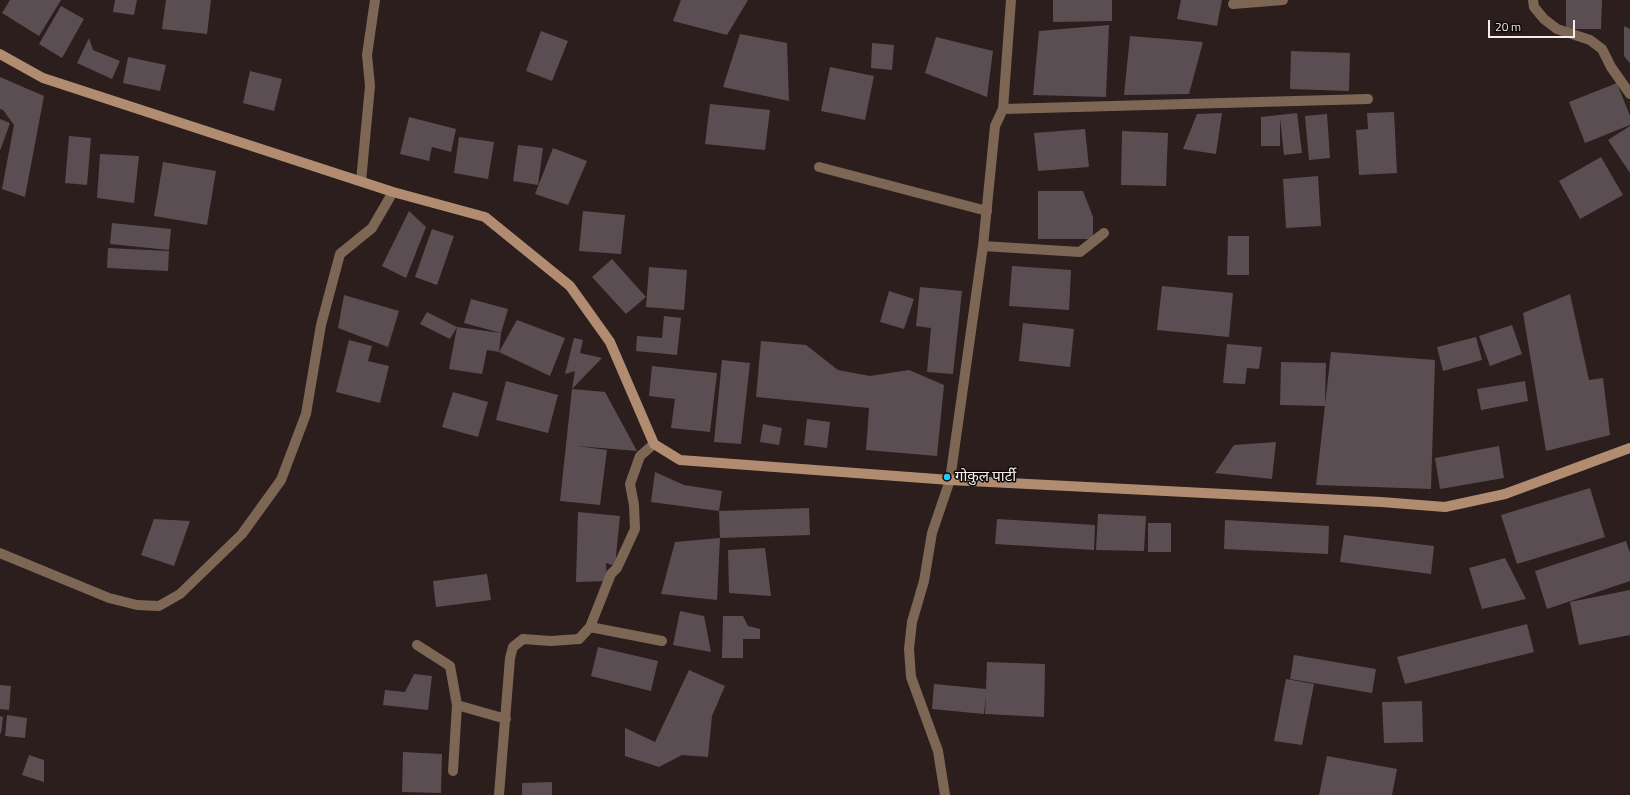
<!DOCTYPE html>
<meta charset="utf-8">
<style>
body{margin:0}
#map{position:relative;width:1630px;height:795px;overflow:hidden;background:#2b1e1d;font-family:"Titillium Web",sans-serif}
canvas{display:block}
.scale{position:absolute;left:1488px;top:20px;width:87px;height:18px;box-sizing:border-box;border:2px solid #f5eceb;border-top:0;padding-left:5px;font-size:12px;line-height:14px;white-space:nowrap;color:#f5eceb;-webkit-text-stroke:3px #0f0a09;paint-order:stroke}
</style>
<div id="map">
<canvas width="1630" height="795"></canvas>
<div class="scale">20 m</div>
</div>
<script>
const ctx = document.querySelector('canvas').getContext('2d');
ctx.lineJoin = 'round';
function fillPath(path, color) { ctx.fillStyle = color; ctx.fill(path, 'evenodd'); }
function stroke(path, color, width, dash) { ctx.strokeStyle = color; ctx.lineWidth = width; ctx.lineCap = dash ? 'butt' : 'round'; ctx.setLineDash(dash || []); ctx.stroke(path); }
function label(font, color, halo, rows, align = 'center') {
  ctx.font = font + ' "Titillium Web","Noto Sans Devanagari",sans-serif'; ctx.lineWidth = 3; ctx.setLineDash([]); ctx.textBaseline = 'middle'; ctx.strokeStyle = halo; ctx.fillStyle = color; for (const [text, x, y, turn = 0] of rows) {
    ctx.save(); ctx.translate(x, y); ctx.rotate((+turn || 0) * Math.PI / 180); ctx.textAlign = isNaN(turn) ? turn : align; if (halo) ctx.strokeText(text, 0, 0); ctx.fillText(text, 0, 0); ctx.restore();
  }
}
fillPath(new Path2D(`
 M10,0H61L39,36L2,13Z
 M115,0H137L134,15L113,12Z
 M166,0H211L207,34L162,29Z
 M681,0H748L727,35L673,21Z
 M1053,0H1112V21L1053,22Z
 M1181,0H1222L1217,26L1177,19Z
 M1566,0H1602L1601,29H1566Z
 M61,6L84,19L62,58L39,44Z
 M1109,25L1106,97L1033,95L1039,31Z
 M1624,26L1630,29V63L1624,56Z
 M541,31L568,41L552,81L526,71Z
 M740,34L787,43L789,101L723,87Z
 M1130,36L1203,42L1189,94L1124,95Z
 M936,37L993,51L987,97L925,73Z
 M89,38L93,50L120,61L112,79L77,63Z
 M872,43L894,45L892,70L871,68Z
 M1291,51L1350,53L1349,91L1290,89Z
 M128,57L166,65L160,91L123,83Z
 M830,67L874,76L865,120L821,111Z
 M250,71L282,79L274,111L243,103Z
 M0,77L44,96L25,197L2,189L14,125L3,110L0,109Z
 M1617,83L1630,116V125L1585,143L1569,102Z
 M710,104L770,110L765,150L705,144Z
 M1394,112L1397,173L1359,175L1356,130L1368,129L1367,113Z
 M1222,113L1216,154L1183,149L1197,114Z
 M1297,113L1302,153L1284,155L1280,118V146H1261V117Z
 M1327,114L1330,158L1309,160L1305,116Z
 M409,117L456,129L451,152L432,147L429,161L400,154Z
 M0,119L10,123L0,151Z
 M1630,126V173L1608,140Z
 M1085,129L1089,167L1038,171L1034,133Z
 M1122,131L1168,133L1166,186L1121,185Z
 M69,136L91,138L87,185L65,183Z
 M459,137L494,142L488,179L454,173Z
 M518,145L543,148L538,185L513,181Z
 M553,148L587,161L568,205L535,194Z
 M100,154L139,156L134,203L97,198Z
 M1601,157L1623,195L1580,219L1559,181Z
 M163,162L216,171L207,225L154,216Z
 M1318,176L1321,226L1286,228L1283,179Z
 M1038,191H1083L1093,217V239H1038Z
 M409,211L426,227L406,278L382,266Z
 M583,211L625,215L621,254L579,251Z
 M112,223L171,229L169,250L110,244Z
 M432,229L454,236L437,285L415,277Z
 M1228,236H1249V275H1227Z
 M108,248L169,251L168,271L107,268Z
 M612,259L646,297L626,314L592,277Z
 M1012,266L1071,270L1069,310L1009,306Z
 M649,267L687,270L684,310L646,307Z
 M1162,286L1233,293L1229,337L1157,330Z
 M920,287L962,291L953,374L927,372L931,328L916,326Z
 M889,291L914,299L904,329L880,322Z
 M1570,294L1589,380L1603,378L1610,435L1546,451L1523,313Z
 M344,295L399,311L388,347L338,328Z
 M471,299L508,309L501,333L499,352L487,350L482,374L449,369L457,327L450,339L420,324L427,312L457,327L501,333L464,323Z
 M664,316L681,318L677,355L636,351L637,336L662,338Z
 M517,320L565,338L550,376L499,352Z
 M1023,323L1074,329L1070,367L1019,361Z
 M1512,325L1522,354L1490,366L1479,336Z
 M1476,337L1482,360L1443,371L1437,347Z
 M574,338L583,340L580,353L602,358L572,389L605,392L637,451L577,446L607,450L600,505L560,501L572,389L575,371L565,374Z
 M349,340L372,346L368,361L389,366L380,403L336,392Z
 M761,341L806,345L838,370L870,376L909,370L944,385L937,456L866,450L869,408L756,397Z
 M1227,344L1262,347L1259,369L1247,368L1245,384L1223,383Z
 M1331,352L1435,360L1431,489L1316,485Z
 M722,360L750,363L741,444L714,442Z
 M1281,362L1326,363L1325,406L1280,405Z
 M652,366L717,373L710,432L671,428L675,399L649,396Z
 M506,381L558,395L548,433L496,420Z
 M1525,381L1528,401L1481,410L1477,389Z
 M453,392L488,402L478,437L442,427Z
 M807,419L830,422L827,448L804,445Z
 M763,424L782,428L779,445L760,442Z
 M1276,442L1272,479L1215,473L1234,445Z
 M1499,446L1504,478L1440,489L1435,458Z
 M655,472L684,485L722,491L719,511L651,502Z
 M1590,488L1605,537L1517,564L1501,515Z
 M809,508L810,535L720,538L719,511Z
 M578,512L620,516L615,566L606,563L607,581L576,582Z
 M1098,514L1146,516L1144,551L1096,550Z
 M154,519L190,521L174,566L141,555Z
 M997,519L1095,525L1094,550L995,544Z
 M1225,520L1329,526L1328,554L1224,549Z
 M1148,523H1171V552H1148Z
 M1344,535L1434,546L1431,574L1340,562Z
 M720,538L717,600L661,594L675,542Z
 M1626,541L1630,553V581L1547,609L1535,571Z
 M765,548L771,596L729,593L728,550Z
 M1505,558L1526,599L1482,609L1469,568Z
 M487,574L491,600L436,607L433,581Z
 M1630,590V635L1579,645L1570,602Z
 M680,611L704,616L711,652L673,645Z
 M723,616H743L748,626L760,629V639H743V658H722Z
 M1527,624L1534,652L1405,684L1397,657Z
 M598,647L658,661L651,691L591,676Z
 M1294,655L1376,669L1372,693L1290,679Z
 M987,662L1045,664L1044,717L985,714L986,696L984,714L932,709L934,684L986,689Z
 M689,670L725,686L712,716L708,757L682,755L659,767L625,756V728L655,742Z
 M414,674L432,676L428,710L383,705L385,690L405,692Z
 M1286,679L1314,684L1302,745L1274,741Z
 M0,685L11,686L9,710L0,709Z
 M1422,701L1423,742L1384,743L1382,702Z
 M7,715L27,718L25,738L5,736Z
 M0,716L3,717L1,733H0Z
 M403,752L442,754L441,793L402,792Z
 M29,755L44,760V782L22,775Z
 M1327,756L1397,769L1392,795H1319Z
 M552,782V795H522V783Z`), '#5b4e53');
stroke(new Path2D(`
 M819,167L987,211`), '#7d6654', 10);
stroke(new Path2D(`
 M1533,0L1534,7L1544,19L1557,29L1590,40L1602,49L1611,67L1630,94
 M1233,4L1283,0
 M1003,109L1368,99
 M361,181L370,86L367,55L375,0
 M983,246L1080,252L1104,233
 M0,553L109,598L137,605L159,606L180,594L242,534L281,480L306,414L321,325L340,254L372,228L393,192
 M590,627L662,641
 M417,645L450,666L457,705L453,771
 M457,705L506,719
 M499,795L510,658L513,647L523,639L551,641L579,639L590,627L611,574L617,568L635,529L634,505L630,484L640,456L654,444
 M945,795L938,751L911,677L909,649L912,622L924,581L932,533L950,480L983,246L995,126L1003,109L1011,0`), '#7d6654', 10);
stroke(new Path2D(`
 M0,54L43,78L393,192L485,217L570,286L610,342L654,444L680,460L950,480L1381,502L1445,507L1505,494L1630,448`), '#b18c70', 10);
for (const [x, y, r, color] of [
 [947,477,4,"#1fc9fd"]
]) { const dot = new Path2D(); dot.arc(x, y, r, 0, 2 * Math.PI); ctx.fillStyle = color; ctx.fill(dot); stroke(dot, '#0f0a09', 1.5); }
label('15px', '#f5eceb', '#0f0a09', [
 ["गोकुल पार्टी",955,477]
], 'left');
</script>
